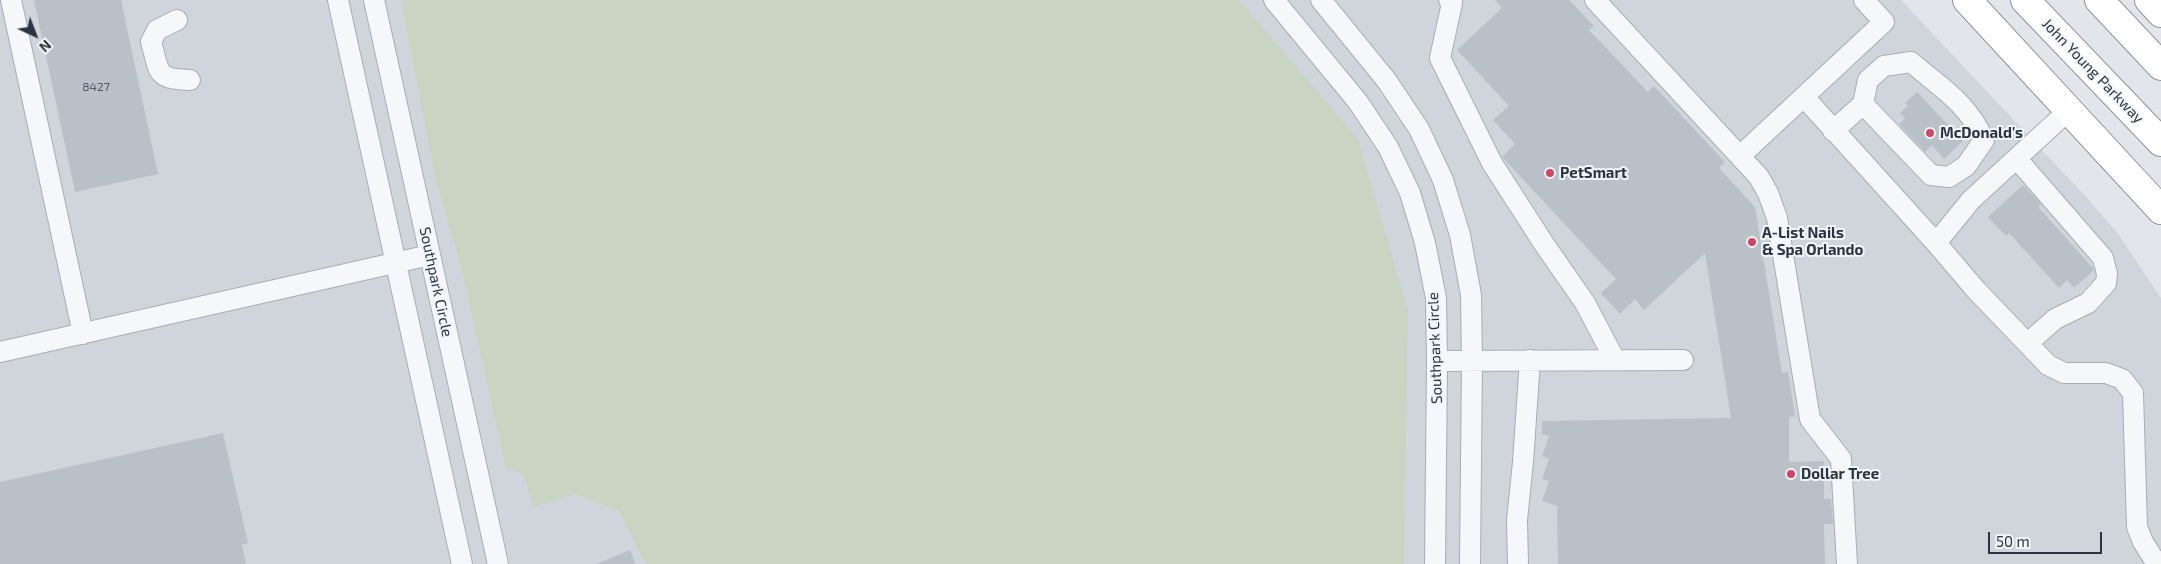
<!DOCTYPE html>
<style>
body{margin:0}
#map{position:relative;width:2161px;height:564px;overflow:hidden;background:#e2e6ea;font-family:"Exo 2",sans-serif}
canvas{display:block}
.north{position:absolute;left:10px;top:10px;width:50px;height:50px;-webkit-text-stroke:4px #f2f5f8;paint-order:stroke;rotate:137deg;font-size:14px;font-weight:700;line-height:20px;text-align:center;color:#2a3543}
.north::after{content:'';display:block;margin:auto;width:18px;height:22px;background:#2a3543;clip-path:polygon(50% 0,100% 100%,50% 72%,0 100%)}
.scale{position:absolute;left:1988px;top:532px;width:114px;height:22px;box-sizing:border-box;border:2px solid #2a3543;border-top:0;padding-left:6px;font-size:15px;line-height:18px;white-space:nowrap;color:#2a3543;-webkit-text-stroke:4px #f2f5f8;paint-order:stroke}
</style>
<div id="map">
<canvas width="2161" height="564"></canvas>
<div class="north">N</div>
<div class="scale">50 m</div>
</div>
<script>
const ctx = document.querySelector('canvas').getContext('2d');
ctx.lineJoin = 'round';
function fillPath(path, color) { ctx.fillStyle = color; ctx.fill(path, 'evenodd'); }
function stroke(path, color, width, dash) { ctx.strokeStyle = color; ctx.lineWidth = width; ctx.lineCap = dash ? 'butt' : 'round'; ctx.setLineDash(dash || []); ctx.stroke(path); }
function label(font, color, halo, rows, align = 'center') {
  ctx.font = font + ' "Exo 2",sans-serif'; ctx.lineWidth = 4; ctx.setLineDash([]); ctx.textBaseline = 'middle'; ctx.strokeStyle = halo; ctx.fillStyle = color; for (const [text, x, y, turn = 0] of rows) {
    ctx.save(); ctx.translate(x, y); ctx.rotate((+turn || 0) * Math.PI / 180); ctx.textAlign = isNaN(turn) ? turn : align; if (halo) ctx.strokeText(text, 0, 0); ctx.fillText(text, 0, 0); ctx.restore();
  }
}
fillPath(new Path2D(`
 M0,0H1901L2088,199L2119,235L2161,298V564H0Z`), '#d0d5dc');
fillPath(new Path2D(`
 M401,0H1239L1358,139L1408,311L1404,564H646L618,510L575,494L533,507L524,475L506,468L460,262L436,181Z`), '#c9d4c3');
fillPath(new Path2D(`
 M34,0H121L158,174L75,192Z
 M1495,0H1569L1594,26L1589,30L1648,92L1654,86L1725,162L1719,168L1755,207L1782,373L1788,372L1795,416L1789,417V462L1824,461V499H1831L1833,524H1824L1825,564H1558L1557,506L1542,501L1549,481L1542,479L1549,459L1542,456L1549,436L1542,434V421L1731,418L1705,253L1644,310L1635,299L1620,314L1601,293L1616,279L1502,157L1515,144L1493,120L1509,106L1457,50L1502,8Z
 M1917,92L1963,141L1944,159L1932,145L1925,152L1899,124L1905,118L1900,113L1908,106L1905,103Z
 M2023,185L2041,204L2038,207L2093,268L2094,270L2074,288L2067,280L2059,288L2009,233L2006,236L1988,217Z
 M223,433L248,543L242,545L246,564H0V482Z
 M630,550L636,564H596Z`), '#b9c0c8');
const minor = new Path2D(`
 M11,0L83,334
 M338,0L462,564
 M374,0L498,564
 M1274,0L1358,102L1388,147L1410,193L1425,243L1436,298L1437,361L1435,564
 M1321,0L1387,81L1419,129L1443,180L1460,235L1471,295L1472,361L1470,564
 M1449,0L1452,3L1440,58L1492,163L1544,244L1585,303L1615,360
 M1595,0L1759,177L1768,193L1777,218L1810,419L1841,459L1847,564
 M177,20L157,30L151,42C160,73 155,79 190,80
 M1804,97L1936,243L1976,290L2048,365L2064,373H2106L2122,379L2133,393L2137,527L2143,542L2157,564
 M1833,131L1863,104L1868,80L1884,66L1911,62C1942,89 1966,101 1984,140L1966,166L1949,177L1931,175L1863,104
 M1740,156L1884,22L1864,0
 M2017,159L2103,258L2107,274L2106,283L2088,303L2055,319L2028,343
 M1936,243L1971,200L2068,111
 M0,352L430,255
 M1437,361L1683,360
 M1518,564L1517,520L1523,462L1530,360`);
const highway = new Path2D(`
 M1967,0L2161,210
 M2025,0L2161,142
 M2099,0L2161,66
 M2149,0L2161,13`);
stroke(minor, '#a7adb5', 22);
stroke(highway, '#8994a1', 30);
stroke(minor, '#f5f7f9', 20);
stroke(highway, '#fff', 28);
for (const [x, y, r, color] of [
 [1930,133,5,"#ce4866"],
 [1550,173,5,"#ce4866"],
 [1752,242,5,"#ce4866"],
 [1791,474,5,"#ce4866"]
]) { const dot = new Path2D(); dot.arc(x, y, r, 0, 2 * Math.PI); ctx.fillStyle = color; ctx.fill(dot); stroke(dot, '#f2f5f8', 2); }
label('12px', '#4e5864', null, [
 ["8427",96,87]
]);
label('15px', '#2a3543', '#f2f5f8', [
 ["John Young Parkway",2093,71,46],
 ["Southpark Circle",436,282,78],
 ["Southpark Circle",1435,348,-92]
]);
label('bold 15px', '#2a3543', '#f2f5f8', [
 ["McDonald's",1940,133],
 ["PetSmart",1560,173],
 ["A-List Nails",1762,233],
 ["& Spa Orlando",1762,250],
 ["Dollar Tree",1801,474]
], 'left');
</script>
